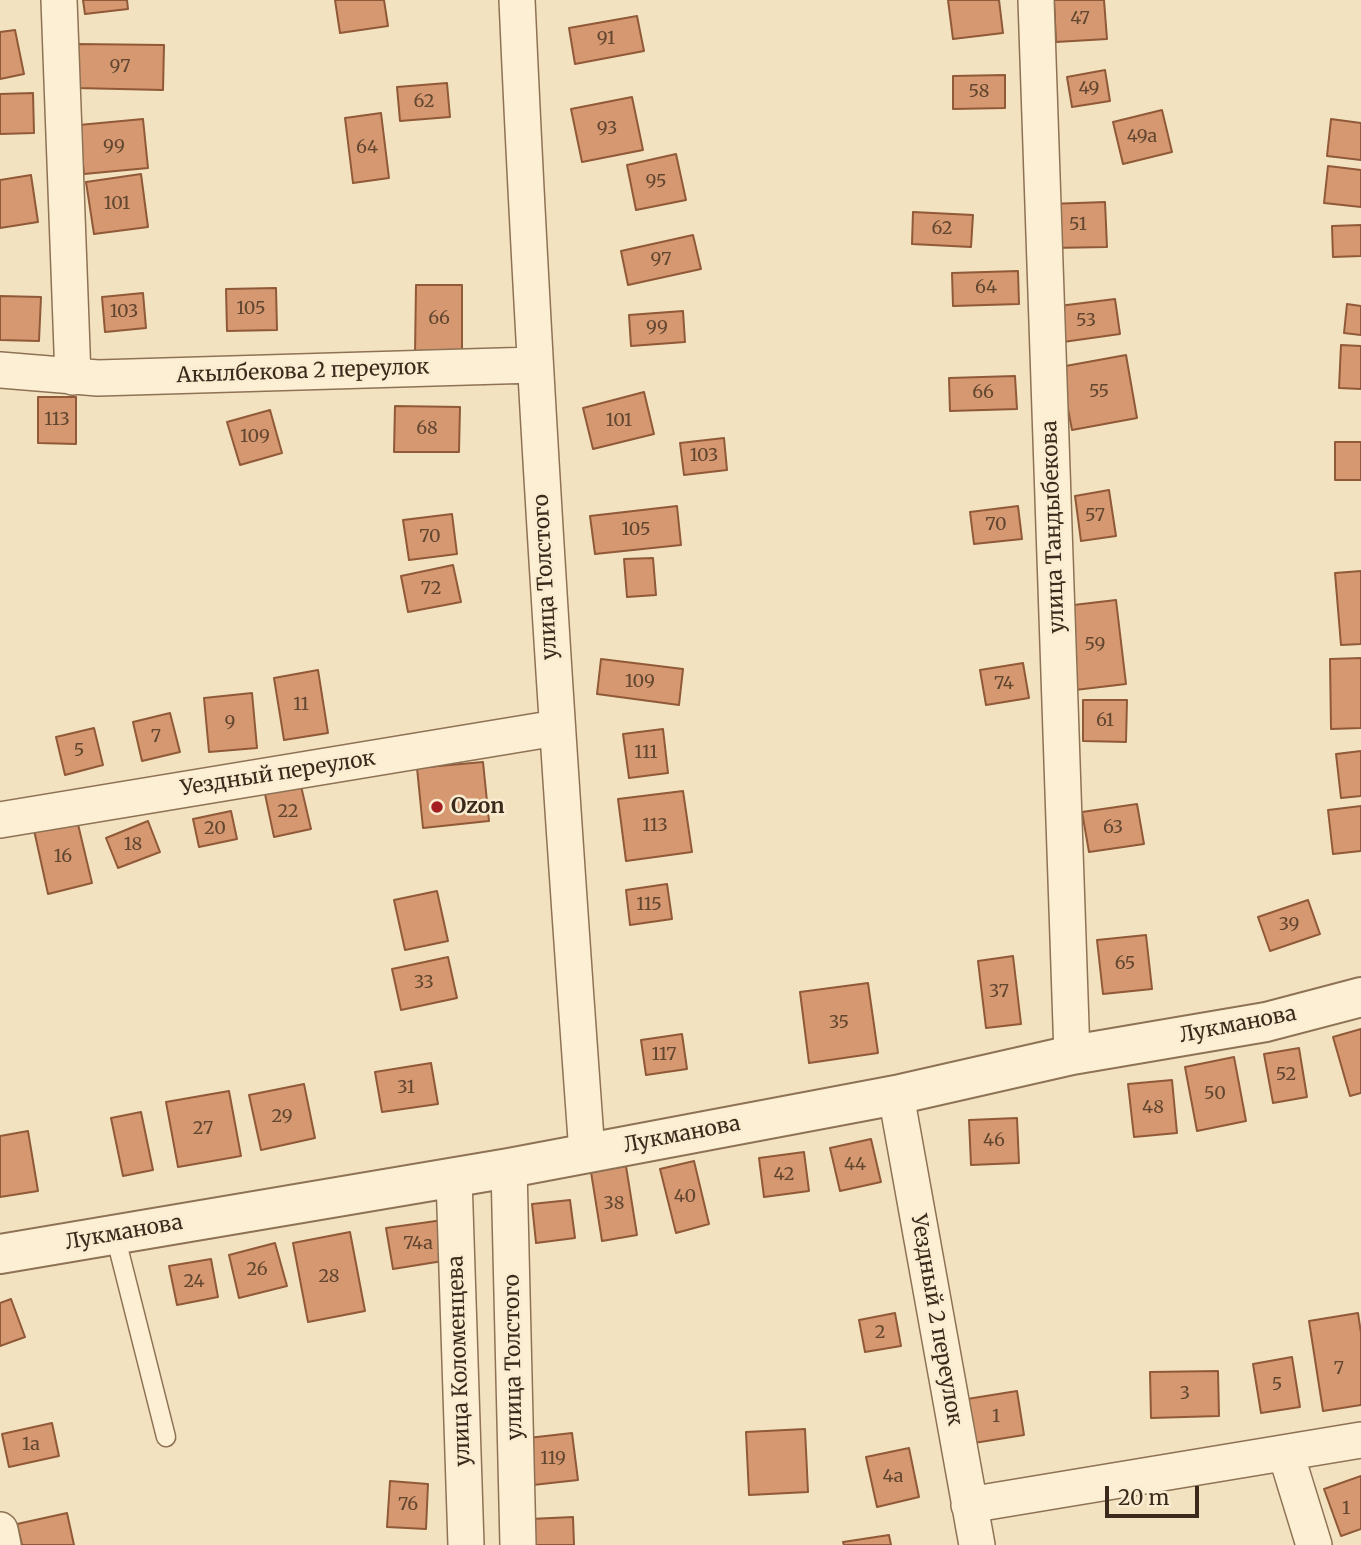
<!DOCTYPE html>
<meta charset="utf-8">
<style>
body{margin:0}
#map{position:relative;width:1361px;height:1545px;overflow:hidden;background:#f3e2bf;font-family:Merriweather,serif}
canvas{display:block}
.scale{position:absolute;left:1105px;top:1486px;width:94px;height:32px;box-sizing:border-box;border:4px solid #3b2a1b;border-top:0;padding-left:9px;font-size:21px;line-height:24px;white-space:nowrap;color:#3b2a1b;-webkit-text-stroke:5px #f9ecd0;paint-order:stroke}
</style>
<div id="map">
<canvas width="1361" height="1545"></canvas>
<div class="scale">20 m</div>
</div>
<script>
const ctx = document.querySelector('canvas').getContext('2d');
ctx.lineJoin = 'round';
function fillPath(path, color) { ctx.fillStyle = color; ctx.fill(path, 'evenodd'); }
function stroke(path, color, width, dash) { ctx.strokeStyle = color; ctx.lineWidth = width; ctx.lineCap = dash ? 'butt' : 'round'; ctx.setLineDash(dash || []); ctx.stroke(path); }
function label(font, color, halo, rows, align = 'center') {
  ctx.font = font + ' Merriweather,serif'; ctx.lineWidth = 5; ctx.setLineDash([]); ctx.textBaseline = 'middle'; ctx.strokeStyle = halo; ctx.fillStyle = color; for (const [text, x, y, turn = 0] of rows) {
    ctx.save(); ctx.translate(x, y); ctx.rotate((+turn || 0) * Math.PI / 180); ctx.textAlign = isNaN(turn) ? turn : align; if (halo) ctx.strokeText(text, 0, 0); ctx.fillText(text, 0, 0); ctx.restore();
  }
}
const building = new Path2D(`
 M83,0H127L128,9L85,14Z
 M335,0H384L388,26L340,33Z
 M948,0H999L1003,33L953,39Z
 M1054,0H1104L1107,39L1056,42Z
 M637,16L644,51L575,64L569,28Z
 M15,30L24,74L0,79V32Z
 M77,44L164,45L163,90L76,88Z
 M1105,70L1110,101L1072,107L1067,77Z
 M1005,75V108L953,109V76Z
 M447,83L450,117L400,121L397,87Z
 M33,93L34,133L0,134V94Z
 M632,97L643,150L582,162L571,109Z
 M1162,110L1172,152L1123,164L1113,122Z
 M381,113L389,178L353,183L345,118Z
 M143,119L148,168L84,174L79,125Z
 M1331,119L1361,123V160L1327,156Z
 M676,154L686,200L636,210L627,165Z
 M1328,166L1361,170V207L1324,203Z
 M141,174L148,227L94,234L86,182Z
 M31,175L38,222L0,228V180Z
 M1105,202L1107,247L1050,248L1049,204Z
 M913,212L973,215L971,247L912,244Z
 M1361,225V256L1333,257L1332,226Z
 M693,235L701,269L628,285L621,251Z
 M1018,271L1019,304L953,306L952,273Z
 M416,285H462V355L415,354Z
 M276,288L277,330L227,331L226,289Z
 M143,293L146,328L105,332L102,297Z
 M0,296L41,297L39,341L0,340Z
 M1115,299L1120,334L1056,343L1051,307Z
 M1347,304L1361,306V335L1344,333Z
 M683,311L685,342L631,346L629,315Z
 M1341,345L1361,346V389L1339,388Z
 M1126,355L1137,418L1072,430L1060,367Z
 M1015,376L1017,409L950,411L949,378Z
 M644,392L654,434L593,449L583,408Z
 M38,397H76V444L38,443Z
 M395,406L460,407L459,452H394Z
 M270,410L282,453L240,465L227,422Z
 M724,438L727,470L684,475L680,443Z
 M1335,442H1361V480H1335Z
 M1109,490L1116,536L1081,541L1075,496Z
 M677,506L681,545L595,554L590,516Z
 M1018,506L1022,539L974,544L970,512Z
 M452,514L457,554L409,560L403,520Z
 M653,558L656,595L627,597L624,559Z
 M453,565L461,602L408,612L401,576Z
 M1361,571V644L1341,645L1335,573Z
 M1116,600L1126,684L1075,690L1065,606Z
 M1361,658V728L1331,729L1330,659Z
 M601,659L683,669L679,705L597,694Z
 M1023,663L1029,698L986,705L980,670Z
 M318,670L328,733L284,740L274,678Z
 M252,693L257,748L209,752L204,698Z
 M1083,700H1127L1126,742L1083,741Z
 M170,713L180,752L142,761L133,722Z
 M94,728L103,765L65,775L56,737Z
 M663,729L668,773L629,778L623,734Z
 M1361,751V796L1341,798L1336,754Z
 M483,762L489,821L423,828L417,768Z
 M301,786L311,829L274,837L265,794Z
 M683,791L692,852L626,861L618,799Z
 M1137,804L1144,844L1089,852L1082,812Z
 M1361,806V851L1333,854L1328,810Z
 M231,811L237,839L199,847L193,819Z
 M77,820L92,883L48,894L34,830Z
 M148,821L160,852L118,868L106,838Z
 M667,884L672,919L630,925L626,890Z
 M437,891L448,941L405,950L394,900Z
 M1308,900L1320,934L1270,951L1258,917Z
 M1146,935L1152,989L1103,994L1097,940Z
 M1013,956L1021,1024L986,1028L978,961Z
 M448,957L457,998L401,1010L392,969Z
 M868,983L878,1053L809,1063L800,992Z
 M1361,1029V1093L1350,1096L1333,1037Z
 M682,1034L687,1069L646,1075L641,1040Z
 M1299,1048L1307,1097L1273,1103L1264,1054Z
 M1234,1057L1246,1121L1197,1131L1185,1067Z
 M431,1063L438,1104L382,1112L375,1072Z
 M1172,1080L1177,1133L1134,1137L1128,1084Z
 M304,1084L315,1138L261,1150L249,1095Z
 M229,1091L241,1156L178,1167L166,1102Z
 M141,1112L153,1170L123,1176L111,1118Z
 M1017,1118L1019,1163L971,1165L969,1120Z
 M28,1131L38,1191L0,1197V1136Z
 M871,1139L881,1182L840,1191L830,1148Z
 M804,1152L809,1191L764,1197L759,1158Z
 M694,1161L709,1224L676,1233L660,1169Z
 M626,1166L637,1235L602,1241L591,1172Z
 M570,1200L575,1238L536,1243L532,1204Z
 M443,1220L449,1260L393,1269L386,1228Z
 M350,1232L365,1311L308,1322L293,1243Z
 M275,1243L287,1286L239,1298L229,1255Z
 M211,1259L218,1297L177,1305L169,1266Z
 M11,1299L25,1337L0,1346V1303Z
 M895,1313L901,1346L865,1352L859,1320Z
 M1358,1313L1361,1333V1405L1323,1411L1309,1321Z
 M1292,1357L1300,1407L1261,1413L1253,1364Z
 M1218,1371L1219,1416L1151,1418L1150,1372Z
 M1017,1391L1024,1435L974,1443L967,1399Z
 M52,1423L59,1456L9,1467L2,1434Z
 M805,1429L808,1492L749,1495L746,1432Z
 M572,1433L578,1480L533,1485L528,1438Z
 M909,1448L919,1497L877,1507L866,1457Z
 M1361,1476V1529L1341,1536L1324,1489Z
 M390,1481L428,1484L426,1529L387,1527Z
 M67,1513L74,1545H22L17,1524Z
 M573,1517L574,1545H531L530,1519Z
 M889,1535L891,1545H844L843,1542Z`);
fillPath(building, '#d59870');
stroke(building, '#905938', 2);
const service = new Path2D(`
 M115,1235L166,1437`);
const minor = new Path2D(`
 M59,0L73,377
 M517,0C534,385 559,769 587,1153
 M1036,0L1072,1055
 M0,370L98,378L534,365
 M0,820L556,728
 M896,1095L977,1545
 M509,1168L518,1545
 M454,1178L466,1545
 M1286,1454L1314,1545
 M969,1505L1361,1440
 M0,1530L3,1545`);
const tertiary = new Path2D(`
 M0,1254L509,1168L896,1095L1072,1055L1266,1022L1361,997`);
stroke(service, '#8e7255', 21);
stroke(minor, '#8e7255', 38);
stroke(tertiary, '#8e7255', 42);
stroke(service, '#fcefd3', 18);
stroke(minor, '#fcefd3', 35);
stroke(tertiary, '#fcefd3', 38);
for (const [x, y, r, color] of [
 [437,807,7,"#a41e22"]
]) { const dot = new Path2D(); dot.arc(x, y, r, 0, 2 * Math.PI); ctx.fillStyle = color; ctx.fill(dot); stroke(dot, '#f9ecd0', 2.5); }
label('18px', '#624630', null, [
 ["47",1080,19],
 ["91",606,39],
 ["97",120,67],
 ["49",1089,89],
 ["58",979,92],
 ["62",424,102],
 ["93",607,129],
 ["49а",1142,137],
 ["99",114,147],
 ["64",367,148],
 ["95",656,182],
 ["101",117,204],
 ["51",1078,225],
 ["62",942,229],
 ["97",661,260],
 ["64",986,288],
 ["105",251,309],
 ["103",124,312],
 ["66",439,319],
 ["53",1086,321],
 ["99",657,328],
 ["55",1099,392],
 ["66",983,393],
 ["113",57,420],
 ["101",619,421],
 ["68",427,429],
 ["109",255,437],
 ["103",704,456],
 ["57",1095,516],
 ["70",996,525],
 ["105",636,530],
 ["70",430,537],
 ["72",431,589],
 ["59",1095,645],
 ["109",640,682],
 ["74",1004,684],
 ["11",301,705],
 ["61",1105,721],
 ["9",230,723],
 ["7",156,737],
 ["5",79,751],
 ["111",646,753],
 ["22",288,812],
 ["113",655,826],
 ["63",1113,828],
 ["20",215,829],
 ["18",133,845],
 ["16",63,857],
 ["115",649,905],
 ["39",1289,925],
 ["65",1125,964],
 ["33",424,983],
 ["37",999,992],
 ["35",839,1023],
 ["117",664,1055],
 ["52",1286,1075],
 ["31",406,1088],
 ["50",1215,1094],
 ["48",1153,1108],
 ["29",282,1117],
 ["27",203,1129],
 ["46",994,1141],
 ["44",855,1165],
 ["42",784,1175],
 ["40",685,1197],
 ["38",614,1204],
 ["74а",418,1244],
 ["26",257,1270],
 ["28",329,1277],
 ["24",194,1282],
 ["2",880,1333],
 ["7",1339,1369],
 ["5",1277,1385],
 ["3",1185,1394],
 ["1",996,1417],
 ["1а",31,1445],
 ["119",553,1459],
 ["4а",893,1477],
 ["76",408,1505],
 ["1",1346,1509]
]);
label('21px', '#3b2a1b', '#f9ecd0', [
 ["Акылбекова 2 переулок",303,372,-2],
 ["улица Тандыбекова",1054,527,-92],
 ["улица Толстого",546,577,-93],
 ["Уездный переулок",278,774,-9],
 ["Лукманова",1238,1025,-11],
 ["Лукманова",682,1135,-11],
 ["Лукманова",124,1233,-10],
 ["Уездный 2 переулок",936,1320,80],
 ["улица Толстого",514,1357,-91],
 ["улица Коломенцева",460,1361,-92]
]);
label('bold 21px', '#3b2a1b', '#f9ecd0', [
 ["Ozon",451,807]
], 'left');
</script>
